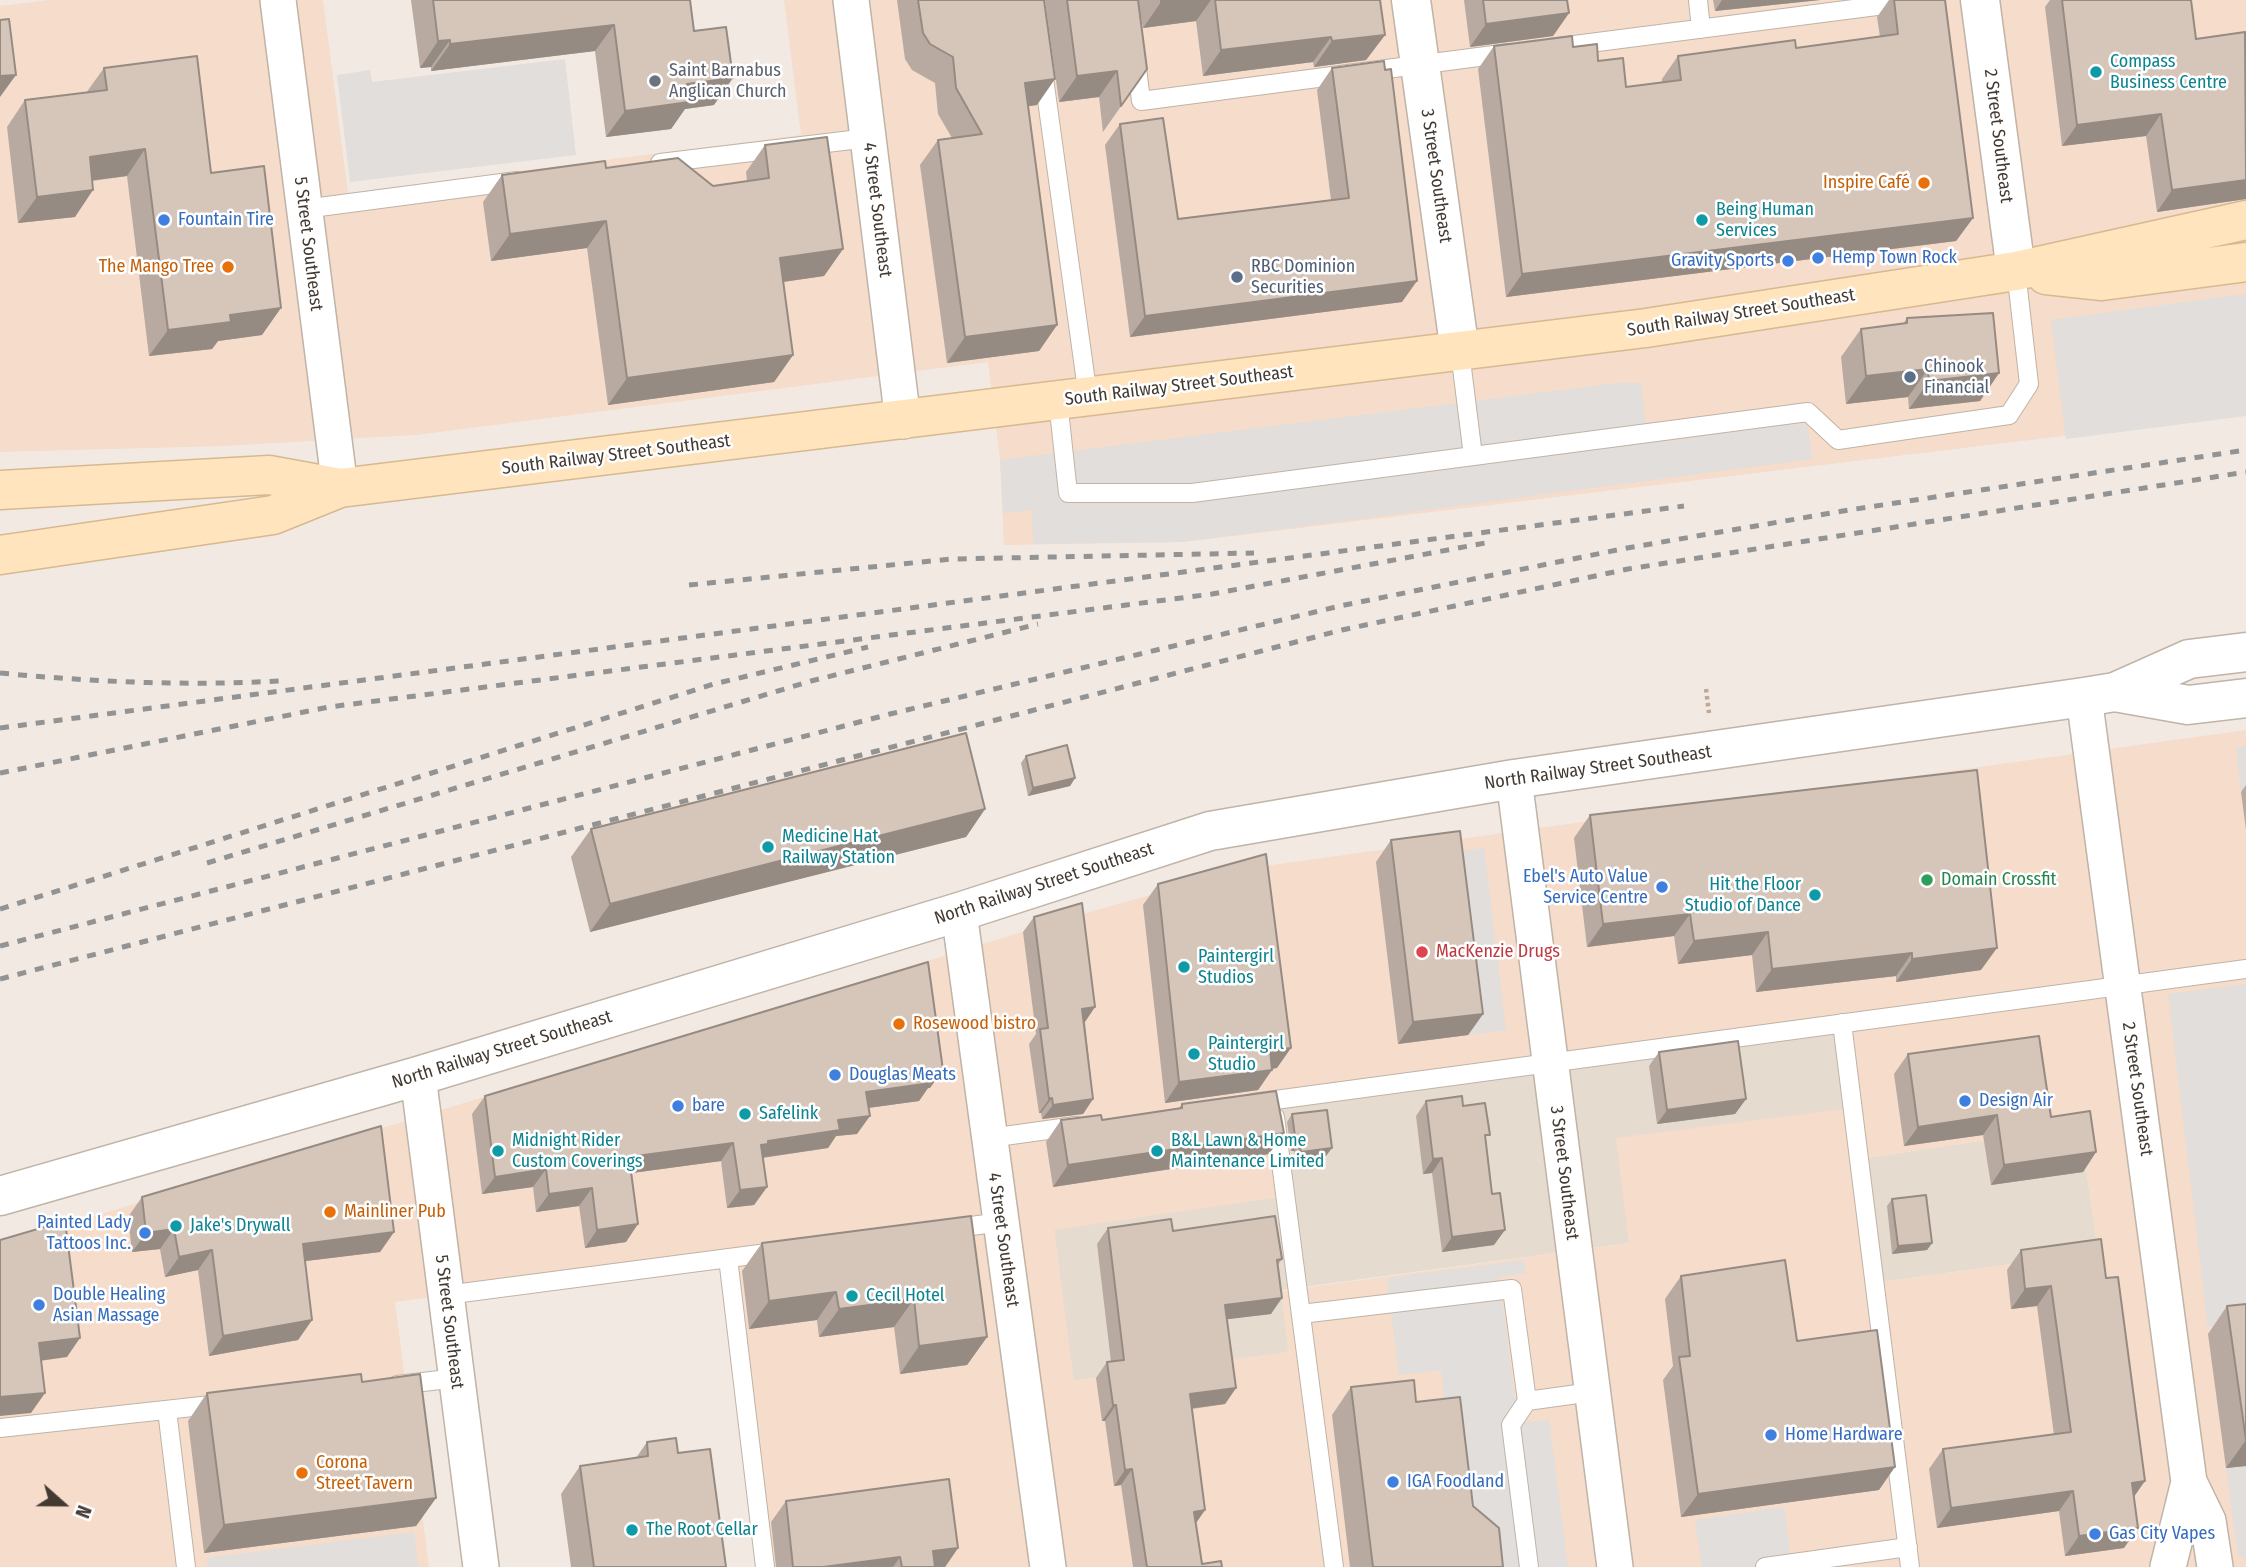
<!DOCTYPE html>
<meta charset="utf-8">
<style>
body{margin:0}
#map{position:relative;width:2246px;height:1567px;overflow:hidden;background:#f2eae2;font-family:"Fira Sans Condensed",sans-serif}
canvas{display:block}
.north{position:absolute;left:28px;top:1469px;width:70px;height:70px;-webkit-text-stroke:5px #fff;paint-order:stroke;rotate:111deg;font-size:19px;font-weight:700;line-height:28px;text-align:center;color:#433a32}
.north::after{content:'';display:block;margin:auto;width:24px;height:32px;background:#433a32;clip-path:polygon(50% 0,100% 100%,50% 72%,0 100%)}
</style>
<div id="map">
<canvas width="2246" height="1567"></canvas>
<div class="north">N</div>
</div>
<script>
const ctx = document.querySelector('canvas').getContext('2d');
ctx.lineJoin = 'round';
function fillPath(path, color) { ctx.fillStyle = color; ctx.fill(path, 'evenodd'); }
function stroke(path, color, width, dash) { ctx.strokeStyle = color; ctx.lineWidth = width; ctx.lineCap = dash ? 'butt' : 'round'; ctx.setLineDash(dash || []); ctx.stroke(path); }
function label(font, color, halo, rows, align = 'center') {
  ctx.font = font + ' "Fira Sans Condensed",sans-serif'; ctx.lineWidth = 5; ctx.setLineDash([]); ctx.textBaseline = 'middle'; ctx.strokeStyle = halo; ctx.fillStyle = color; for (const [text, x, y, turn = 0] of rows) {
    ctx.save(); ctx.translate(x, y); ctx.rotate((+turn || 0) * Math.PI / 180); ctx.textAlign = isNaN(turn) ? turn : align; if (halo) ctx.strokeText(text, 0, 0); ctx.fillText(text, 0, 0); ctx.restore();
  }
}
fillPath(new Path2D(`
 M1842,1023L1853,1108L1629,1243L1281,1290L1289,1352L1073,1381L1054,1229L1285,1196L1273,1100Z
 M2080,1126L2098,1252L1874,1283L1859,1159Z`), '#e6dbcf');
fillPath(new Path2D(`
 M49,0H323L348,193L801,135L784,0H2246V414L1183,542L1004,545L1000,460L988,362L416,435L224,446L0,452V6Z
 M2246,730V1567H765L727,1257L395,1302L429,1567H0V1245L1068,918L1243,869ZM1842,1026L1852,1108L1616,1138L1629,1243L1281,1291L1288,1352L1074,1381L1054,1230L1285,1196L1273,1100ZM2080,1126L2098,1252L1875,1283L1859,1159Z`), '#f5dccb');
fillPath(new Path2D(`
 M565,59L576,155L350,182L337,75L370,70L372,82Z
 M2246,294V416L2066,439L2051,320Z
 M1619,383H1641L1648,443L1807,422L1812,459L1183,542L1033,544L1032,510L1003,513L1000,460Z
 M2246,746V791L2241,792L2236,748Z
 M1484,848L1506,1030L1468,1035L1445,853Z
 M2246,984V1322L2208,1327L2168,994Z
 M1524,1260L1526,1273L1499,1277L1518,1423L1549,1420L1568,1567H1498L1462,1533L1441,1370L1399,1375L1387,1278Z
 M2246,1466V1560L2238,1555L2226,1468Z
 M1784,1507L1792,1567H1702L1695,1520Z
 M414,1532L418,1567H208L207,1558Z`), '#e1dedb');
const service = new Path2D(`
 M1698,0L1701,29
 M1551,48L1923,0
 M1136,59L1141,101L1509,53
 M1043,71L1088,397
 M660,163L868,138
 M304,209L517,181
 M1460,352L1473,456
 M1058,401L1068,493H1192L1808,412L1838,440L2009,415L2029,384L2016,271
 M1842,1023L1910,1567
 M1253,1103L2246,969
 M1275,1117L1334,1567
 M990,1138L1076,1126
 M949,1229L1001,1222
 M728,1258L765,1567
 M446,1295L775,1252
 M1301,1314L1512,1289L1527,1401L1511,1425L1529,1567
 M397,1385L457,1378
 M1527,1401L1592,1392
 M167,1410L186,1567
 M0,1428L220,1404
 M1765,1567L1908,1547`);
const minor = new Path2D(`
 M278,0L340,488
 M851,0L903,421
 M2084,697L2189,1482L2208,1521L2215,1567
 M1514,779L1615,1567
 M959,912L1048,1567
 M418,1076L481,1567
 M2168,1567L2189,1482`);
const tertiary = new Path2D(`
 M1411,0L1460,352
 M1980,0L2016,271
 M2115,692L2188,705L2246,698
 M0,1196L418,1076L959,912L1210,831L1514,779L2084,697L2115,692L2189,659L2246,652`);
const secondary = new Path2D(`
 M2046,275L2102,281L2246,262
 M0,490L269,475L340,488
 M0,555L273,515L340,488L1646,328L2016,271L2246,220`);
stroke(service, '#c0b3a7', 20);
stroke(minor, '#c0b3a7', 38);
stroke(tertiary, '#c0b3a7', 41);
stroke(secondary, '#d7b991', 41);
stroke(new Path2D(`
 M1706,689L1709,713`), '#bfa995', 4.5, [3.5, 3.5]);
stroke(service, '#fff', 18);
stroke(minor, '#fff', 35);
stroke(tertiary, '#fff', 38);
stroke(secondary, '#ffe4be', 38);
stroke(new Path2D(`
 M689,585L952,559L1254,553
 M0,673C94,682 185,686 279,681
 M0,728L1684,506
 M0,773L329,707L1212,594L1485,543
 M207,863L811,681L1038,624
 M0,909L714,684L868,647
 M0,946L890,714L1340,606L1627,548L1849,510L2246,450
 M0,979L1342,630L1628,569L2246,472`), '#939393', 5, [9, 9]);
fillPath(new Path2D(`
 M411,0H690L694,31L714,105L685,109L671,129L606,137L595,51L431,71V67L420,68Z
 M897,0H1044L1037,105L1028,106L1057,325L1039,351L947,363L920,165L938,140L952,138L938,114L935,83L912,70L905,59Z
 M1045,0H1138L1147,69L1103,132L1099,97L1059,102Z
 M1138,0H1380L1385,35L1366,60L1314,67L1313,62L1203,76L1196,21L1143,28Z
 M1464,0H1567L1569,13L1553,36L1470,47Z
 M1713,0H1820L1715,11Z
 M1889,0H1945L1973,218L1956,241L1506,297L1478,69L1494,46L1573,47L1598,61L1626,87L1662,82V79L1678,56L1796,48L1880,37L1877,17Z
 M2050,0H2191L2196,39L2246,199L2157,212L2146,136L2062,146L2045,7Z
 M104,68L211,173L262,335L218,341L212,349L149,356L127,176L92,181L75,217L18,223L7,127L25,100L86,93Z
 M1332,68L1402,302L1130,337L1105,145L1120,124L1178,219L1331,200L1317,90Z
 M765,145L843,249L824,276L783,282L793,355L774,382L608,405L587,248L491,261L483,202L502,175L713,186L747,181L746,172Z
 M1907,318L1999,373L1980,401L1909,409L1908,397L1846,404L1841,357L1861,329L1903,324Z
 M1026,756L1075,778L1070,786L1028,796L1021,763Z
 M2246,785V830L2241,792Z
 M985,809L966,837L590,932L571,857L591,829Z
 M1590,815L1981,970L1896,982V976L1756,992L1752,955L1678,964L1674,936L1587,947L1574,838Z
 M1391,840L1483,1014L1468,1035L1398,1044L1376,862Z
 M1158,884L1277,1068L1272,1069L1258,1090L1165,1103L1143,905Z
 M1034,917L1085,1022L1093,1099L1083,1114L1042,1119L1041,1113H1039L1029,1044L1036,1034L1023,932Z
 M1659,1052L1746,1099L1735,1114L1657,1124L1649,1066Z
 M1908,1054L2051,1117L2096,1152L2083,1172L1991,1185L1983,1135L1904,1146L1894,1074Z
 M928,1088L919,1101L868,1108L857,1134L836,1136L828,1148L763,1158L767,1187L754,1205L727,1208L721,1161L632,1173L626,1242L585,1248L579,1206L536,1212L533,1187L482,1194L472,1114L485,1096L930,1088Z
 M1426,1101L1463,1106L1486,1141L1494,1245L1442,1252L1432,1173L1423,1174L1416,1116Z
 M1182,1104L1269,1154L1053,1187L1046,1142L1061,1120H1102L1179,1108Z
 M1292,1114L1326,1156L1295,1159L1294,1151H1291L1287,1122Z
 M142,1197L394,1232L380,1252L305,1261L312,1320L298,1340L209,1356L198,1270L165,1277L160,1249L132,1252L128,1217Z
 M1892,1199L1932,1243L1927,1250L1892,1254L1887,1206Z
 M971,1216L987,1337L967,1365L900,1374L894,1327L819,1337L817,1320L749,1329L742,1271L762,1243Z
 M1108,1228L1173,1231L1282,1259L1278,1265L1271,1314L1226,1319L1236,1388L1225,1404L1192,1409L1205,1510L1196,1522L1202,1564L1222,1567H1133L1121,1485L1114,1486L1105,1421H1102L1096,1378L1107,1362H1111L1097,1244Z
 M2101,1239L2134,1497L2124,1548L2065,1556L2059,1511L1937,1528L1929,1469L1943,1449L2054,1435L2037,1306L2011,1309L2007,1270L2021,1250Z
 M1681,1276L1797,1341L1879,1490L1681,1517L1663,1380L1673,1366L1665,1299Z
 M2246,1304V1466L2226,1468L2208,1334L2227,1306Z
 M362,1382L436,1498L416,1526L204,1553L188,1421L207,1393Z
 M1351,1387L1416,1402L1503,1567H1350L1332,1415Z
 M647,1442L678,1453L726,1567H571L561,1494L580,1466L636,1458Z
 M786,1501L958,1548L945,1567H776L771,1522Z`), '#b8aaa0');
fillPath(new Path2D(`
 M1177,0H1211L1196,21L1143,28L1161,2Z
 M1722,0H1820L1715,11Z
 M1569,13L1553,36L1470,47L1486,24Z
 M614,25L595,51L431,71L450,44Z
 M1385,35L1366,60L1314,67L1332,41Z
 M1331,37L1313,62L1203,76L1221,50Z
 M450,40L431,67L420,68L438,41Z
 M1117,71L1099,97L1059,102L1077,76Z
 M16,75L0,97V76Z
 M733,78L714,105L685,109L671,129L606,137L625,111L687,84Z
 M1055,79L1037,105L1007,109L1025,83Z
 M2161,114L2146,136L2062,146L2077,125Z
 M145,149L127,176L71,183L90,157Z
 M2246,180V199L2157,212L2172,190Z
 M93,190L75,217L18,223L37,197Z
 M1973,218L1956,241L1506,297L1522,274Z
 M606,221L587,248L491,261L510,234Z
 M843,249L824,276L761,285L780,258Z
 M1417,281L1402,302L1130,337L1145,316Z
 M281,308L262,335L218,341L212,349L149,356L168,330L230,315Z
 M1057,325L1039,351L947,363L965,337Z
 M793,355L774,382L608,405L627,378Z
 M1928,369L1908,397L1846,404L1866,376Z
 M1999,373L1980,401L1909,409L1929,381Z
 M1075,778L1070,786L1028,796L1033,788Z
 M985,809L966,837L590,932L610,904Z
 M1690,914L1674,936L1587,947L1603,924Z
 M1768,932L1752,955L1678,964L1694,941Z
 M1997,948L1981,970L1896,982L1912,959Z
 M1912,953L1896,976L1756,992L1772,969Z
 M1095,1007L1085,1022L1072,1024L1082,1009Z
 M1483,1014L1468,1035L1398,1044L1413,1022Z
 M1291,1048L1277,1068L1255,1071L1270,1050Z
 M943,1070L930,1088H928L919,1101L853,1110L866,1092L930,1072Z
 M1272,1070L1258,1090L1165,1103L1179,1082Z
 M1052,1098L1041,1113H1039L1049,1099Z
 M1093,1099L1083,1114L1042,1119L1053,1105Z
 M1746,1099L1735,1114L1657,1124L1667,1110Z
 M1997,1115L1983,1135L1904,1146L1918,1127Z
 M870,1116L857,1134L836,1136L828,1148L759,1158L761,1145L768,1141L838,1120Z
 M1284,1133L1269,1154L1053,1187L1068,1165Z
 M733,1143L721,1161L617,1175L629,1157Z
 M1299,1143L1294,1151H1291L1296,1144Z
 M1332,1148L1326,1156L1295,1159L1301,1152Z
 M2096,1152L2083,1172L1991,1185L2004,1165Z
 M1442,1158L1432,1173L1423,1174L1433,1159Z
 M546,1169L533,1187L482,1194L495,1177Z
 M767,1187L754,1205L727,1208L740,1190Z
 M592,1188L579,1206L536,1212L549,1194Z
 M638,1224L626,1242L585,1248L597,1230Z
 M174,1229L160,1249L132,1252L146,1233Z
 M1505,1230L1494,1245L1442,1252L1452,1237Z
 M394,1232L380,1252L290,1263L303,1244Z
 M1932,1243L1927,1250L1892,1254L1898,1246Z
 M212,1250L198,1270L165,1277L179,1257Z
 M2051,1286L2037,1306L2011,1309L2025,1289Z
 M836,1292L817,1320L749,1329L769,1301Z
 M1282,1298L1271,1314L1213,1321L1225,1305Z
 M914,1299L894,1327L819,1337L839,1309Z
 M312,1320L298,1340L209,1356L223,1336Z
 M987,1337L967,1365L900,1374L919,1346Z
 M80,1338L67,1357L25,1363L39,1343Z
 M1236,1388L1225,1404L1179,1410L1190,1394Z
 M45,1393L31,1413L0,1416V1397Z
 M1113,1405H1116L1105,1421H1102Z
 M2246,1440V1466L2226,1468Z
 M1895,1467L1879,1490L1681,1517L1698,1494Z
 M1132,1469L1121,1485L1114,1486L1125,1470Z
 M2145,1481L2131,1501L2132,1483Z
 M2073,1491L2059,1511L1937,1528L1951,1508Z
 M436,1498L416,1526L204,1553L224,1525Z
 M1205,1510L1194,1526V1512Z
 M2138,1528L2124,1548L2065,1556L2079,1536Z
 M958,1548L945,1567H922L933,1551Z
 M900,1557L893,1567H823Z`), '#968b82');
const building = new Path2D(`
 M433,0H690L694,31L726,27L733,78L687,84L689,102L625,111L614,25L450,44V40L438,41Z
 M918,0H1044L1055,79L1025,83L1057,325L965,337L938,140L982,134L956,88L953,57L930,44L923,33Z
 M1067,0H1138L1147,69L1121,106L1117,71L1077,76Z
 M1161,0H1177L1161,2Z
 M1215,0H1380L1385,35L1332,41L1331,37L1221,50Z
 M1483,0H1567L1569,13L1486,24Z
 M1894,0H1945L1973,218L1522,274L1494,46L1572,36L1573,47L1597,44L1598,61L1623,58L1626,87L1681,80L1678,56L1795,40L1796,48L1898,34Z
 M2062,0H2191L2196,39L2245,32L2246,180L2172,190L2161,114L2077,125Z
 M9,19L16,75L0,76V20Z
 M197,56L211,173L264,166L281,308L230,315L231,322L168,330L145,149L90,157L93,190L37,197L25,100L107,90L104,68Z
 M1384,61L1385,70L1391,69L1417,281L1145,316L1120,124L1163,118L1178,219L1349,198L1332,68Z
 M827,137L843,249L780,258L793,355L627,378L606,221L510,234L502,175L605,161L606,168L678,158L713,186L769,178L765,145Z
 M1993,313L1999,373L1929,381L1928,369L1866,376L1861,329L1907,323V318Z
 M966,733L985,809L610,904L591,829Z
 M1067,745L1075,778L1033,788L1026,756Z
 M1977,770L1997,948L1912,959V953L1772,969L1768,932L1694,941L1690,914L1603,924L1590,815Z
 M1460,831L1483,1014L1413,1022L1391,840Z
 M1266,854L1291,1048L1270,1050L1272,1070L1179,1082L1158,884Z
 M1082,903L1095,1007L1082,1009L1093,1099L1053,1105L1052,1098L1049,1099L1040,1029L1048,1028L1034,917Z
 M928,962L943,1070L930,1072L931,1083L866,1092L870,1116L838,1120L840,1130L768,1141V1144L761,1145L767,1187L740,1190L733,1143L629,1157L638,1224L597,1230L592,1188L549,1194L546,1169L495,1177L485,1096Z
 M2039,1036L2051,1117L2090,1111L2096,1152L2004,1165L1997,1115L1918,1127L1908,1054Z
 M1738,1041L1746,1099L1667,1110L1659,1052Z
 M1276,1091L1284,1133L1068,1165L1061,1120L1101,1115L1102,1120L1182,1108V1104Z
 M1462,1096L1463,1106L1485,1103L1490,1135H1485L1492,1194L1500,1193L1505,1230L1452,1237L1442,1158L1433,1159L1426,1101Z
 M1327,1110L1332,1148L1301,1152L1299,1143L1296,1144L1292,1114Z
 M381,1126L394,1232L303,1244L312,1320L223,1336L212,1250L179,1257L174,1229L146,1233L142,1197Z
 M1926,1195L1932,1243L1898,1246L1892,1199Z
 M971,1216L987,1337L919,1346L914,1299L839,1309L836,1292L769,1301L762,1243Z
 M1275,1216L1282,1259L1277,1260L1282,1298L1225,1305L1236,1388L1190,1394L1205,1510L1194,1512L1202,1564L1221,1561L1222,1567H1147L1132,1469L1125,1470L1116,1405H1113L1107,1362L1124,1360L1108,1228L1171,1219L1173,1231Z
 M65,1221L80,1338L39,1343L45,1393L0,1397V1240Z
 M2101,1239L2106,1278L2118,1277L2145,1481L2132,1483L2138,1528L2079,1536L2073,1491L1951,1508L1943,1449L2071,1432L2051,1286L2025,1289L2021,1250Z
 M1785,1260L1797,1341L1877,1330L1895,1467L1698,1494L1679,1357L1690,1356L1681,1276Z
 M2246,1304V1440L2227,1306Z
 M361,1374L362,1382L420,1374L436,1498L224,1525L207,1393Z
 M1414,1380L1416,1402L1460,1397L1473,1506L1499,1528L1503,1567H1373L1351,1387Z
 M676,1438L678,1453L710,1449L726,1567H594L580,1466L648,1456L647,1442Z
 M949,1479L958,1548L933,1551L935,1567H902L900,1557L823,1567H793L786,1501Z`);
fillPath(building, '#d6c6ba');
stroke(building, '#968b82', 2);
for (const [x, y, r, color] of [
 [2096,72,7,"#0f9aa8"],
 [655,81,7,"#6b7280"],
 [1924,183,7,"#e8710a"],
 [164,220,7,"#3f7fe0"],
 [1702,220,7,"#0f9aa8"],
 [1818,258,7,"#3f7fe0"],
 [1788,261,7,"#3f7fe0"],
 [228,267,7,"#e8710a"],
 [1237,277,7,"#5c6f8a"],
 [1910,377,7,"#5c6f8a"],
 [768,847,7,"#0f9aa8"],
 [1927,880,7,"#2e9e5b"],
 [1662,887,7,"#3f7fe0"],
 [1815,895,7,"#0f9aa8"],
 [1422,952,7,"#e0444e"],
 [1184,967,7,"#0f9aa8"],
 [899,1024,7,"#e8710a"],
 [1194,1054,7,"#0f9aa8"],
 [835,1075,7,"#3f7fe0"],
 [1965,1101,7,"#3f7fe0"],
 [678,1106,7,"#3f7fe0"],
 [745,1114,7,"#0f9aa8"],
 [498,1151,7,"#0f9aa8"],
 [1157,1151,7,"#0f9aa8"],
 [330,1212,7,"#e8710a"],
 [176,1226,7,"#0f9aa8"],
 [145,1233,7,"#3f7fe0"],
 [852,1296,7,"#0f9aa8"],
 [39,1305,7,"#3f7fe0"],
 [1771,1435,7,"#3f7fe0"],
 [302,1473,7,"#e8710a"],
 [1393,1482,7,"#3f7fe0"],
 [632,1530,7,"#0f9aa8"],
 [2095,1534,7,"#3f7fe0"]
]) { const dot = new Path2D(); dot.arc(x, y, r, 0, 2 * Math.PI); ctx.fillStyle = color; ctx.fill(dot); stroke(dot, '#fff', 2.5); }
label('18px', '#0d838f', '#fff', [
 ["Compass",2110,62],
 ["Business Centre",2110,83],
 ["Being Human",1716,210],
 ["Services",1716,231],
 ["Medicine Hat",782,837],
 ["Railway Station",782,858],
 ["Hit the Floor",1801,885,"right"],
 ["Studio of Dance",1801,906,"right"],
 ["Paintergirl",1198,957],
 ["Studios",1198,978],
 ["Paintergirl",1208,1044],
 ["Studio",1208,1065],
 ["Safelink",759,1114],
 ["Midnight Rider",512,1141],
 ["Custom Coverings",512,1162],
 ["B&L Lawn & Home",1171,1141],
 ["Maintenance Limited",1171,1162],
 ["Jake's Drywall",190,1226],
 ["Cecil Hotel",866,1296],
 ["The Root Cellar",646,1530]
], 'left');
label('18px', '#5b616d', '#fff', [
 ["Saint Barnabus",669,71],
 ["Anglican Church",669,92]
], 'left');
label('18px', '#433a32', '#fff', [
 ["2 Street Southeast",1998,136,83],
 ["3 Street Southeast",1436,176,82],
 ["4 Street Southeast",877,210,83],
 ["5 Street Southeast",308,244,83],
 ["South Railway Street Southeast",1741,313,-9],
 ["South Railway Street Southeast",1179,386,-7],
 ["South Railway Street Southeast",616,455,-7],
 ["North Railway Street Southeast",1598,768,-8],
 ["North Railway Street Southeast",1044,884,-18],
 ["North Railway Street Southeast",502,1050,-17],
 ["2 Street Southeast",2137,1089,82],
 ["3 Street Southeast",1564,1173,83],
 ["4 Street Southeast",1003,1240,82],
 ["5 Street Southeast",449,1322,83]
]);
label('18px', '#c56008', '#fff', [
 ["Inspire Café",1910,183,"right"],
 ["The Mango Tree",214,267,"right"],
 ["Rosewood bistro",913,1024],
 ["Mainliner Pub",344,1212],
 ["Corona",316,1463],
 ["Street Tavern",316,1484]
], 'left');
label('18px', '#366cbe', '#fff', [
 ["Fountain Tire",178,220],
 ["Hemp Town Rock",1832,258],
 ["Gravity Sports",1774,261,"right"],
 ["Ebel's Auto Value",1648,877,"right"],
 ["Service Centre",1648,898,"right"],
 ["Douglas Meats",849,1075],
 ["Design Air",1979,1101],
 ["bare",692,1106],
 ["Painted Lady",131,1223,"right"],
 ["Tattoos Inc.",131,1244,"right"],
 ["Double Healing",53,1295],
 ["Asian Massage",53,1316],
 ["Home Hardware",1785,1435],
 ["IGA Foodland",1407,1482],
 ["Gas City Vapes",2109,1534]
], 'left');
label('18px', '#4e5e75', '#fff', [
 ["RBC Dominion",1251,267],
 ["Securities",1251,288],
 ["Chinook",1924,367],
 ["Financial",1924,388]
], 'left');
label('18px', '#27864d', '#fff', [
 ["Domain Crossfit",1941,880]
], 'left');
label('18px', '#be3a42', '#fff', [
 ["MacKenzie Drugs",1436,952]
], 'left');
</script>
